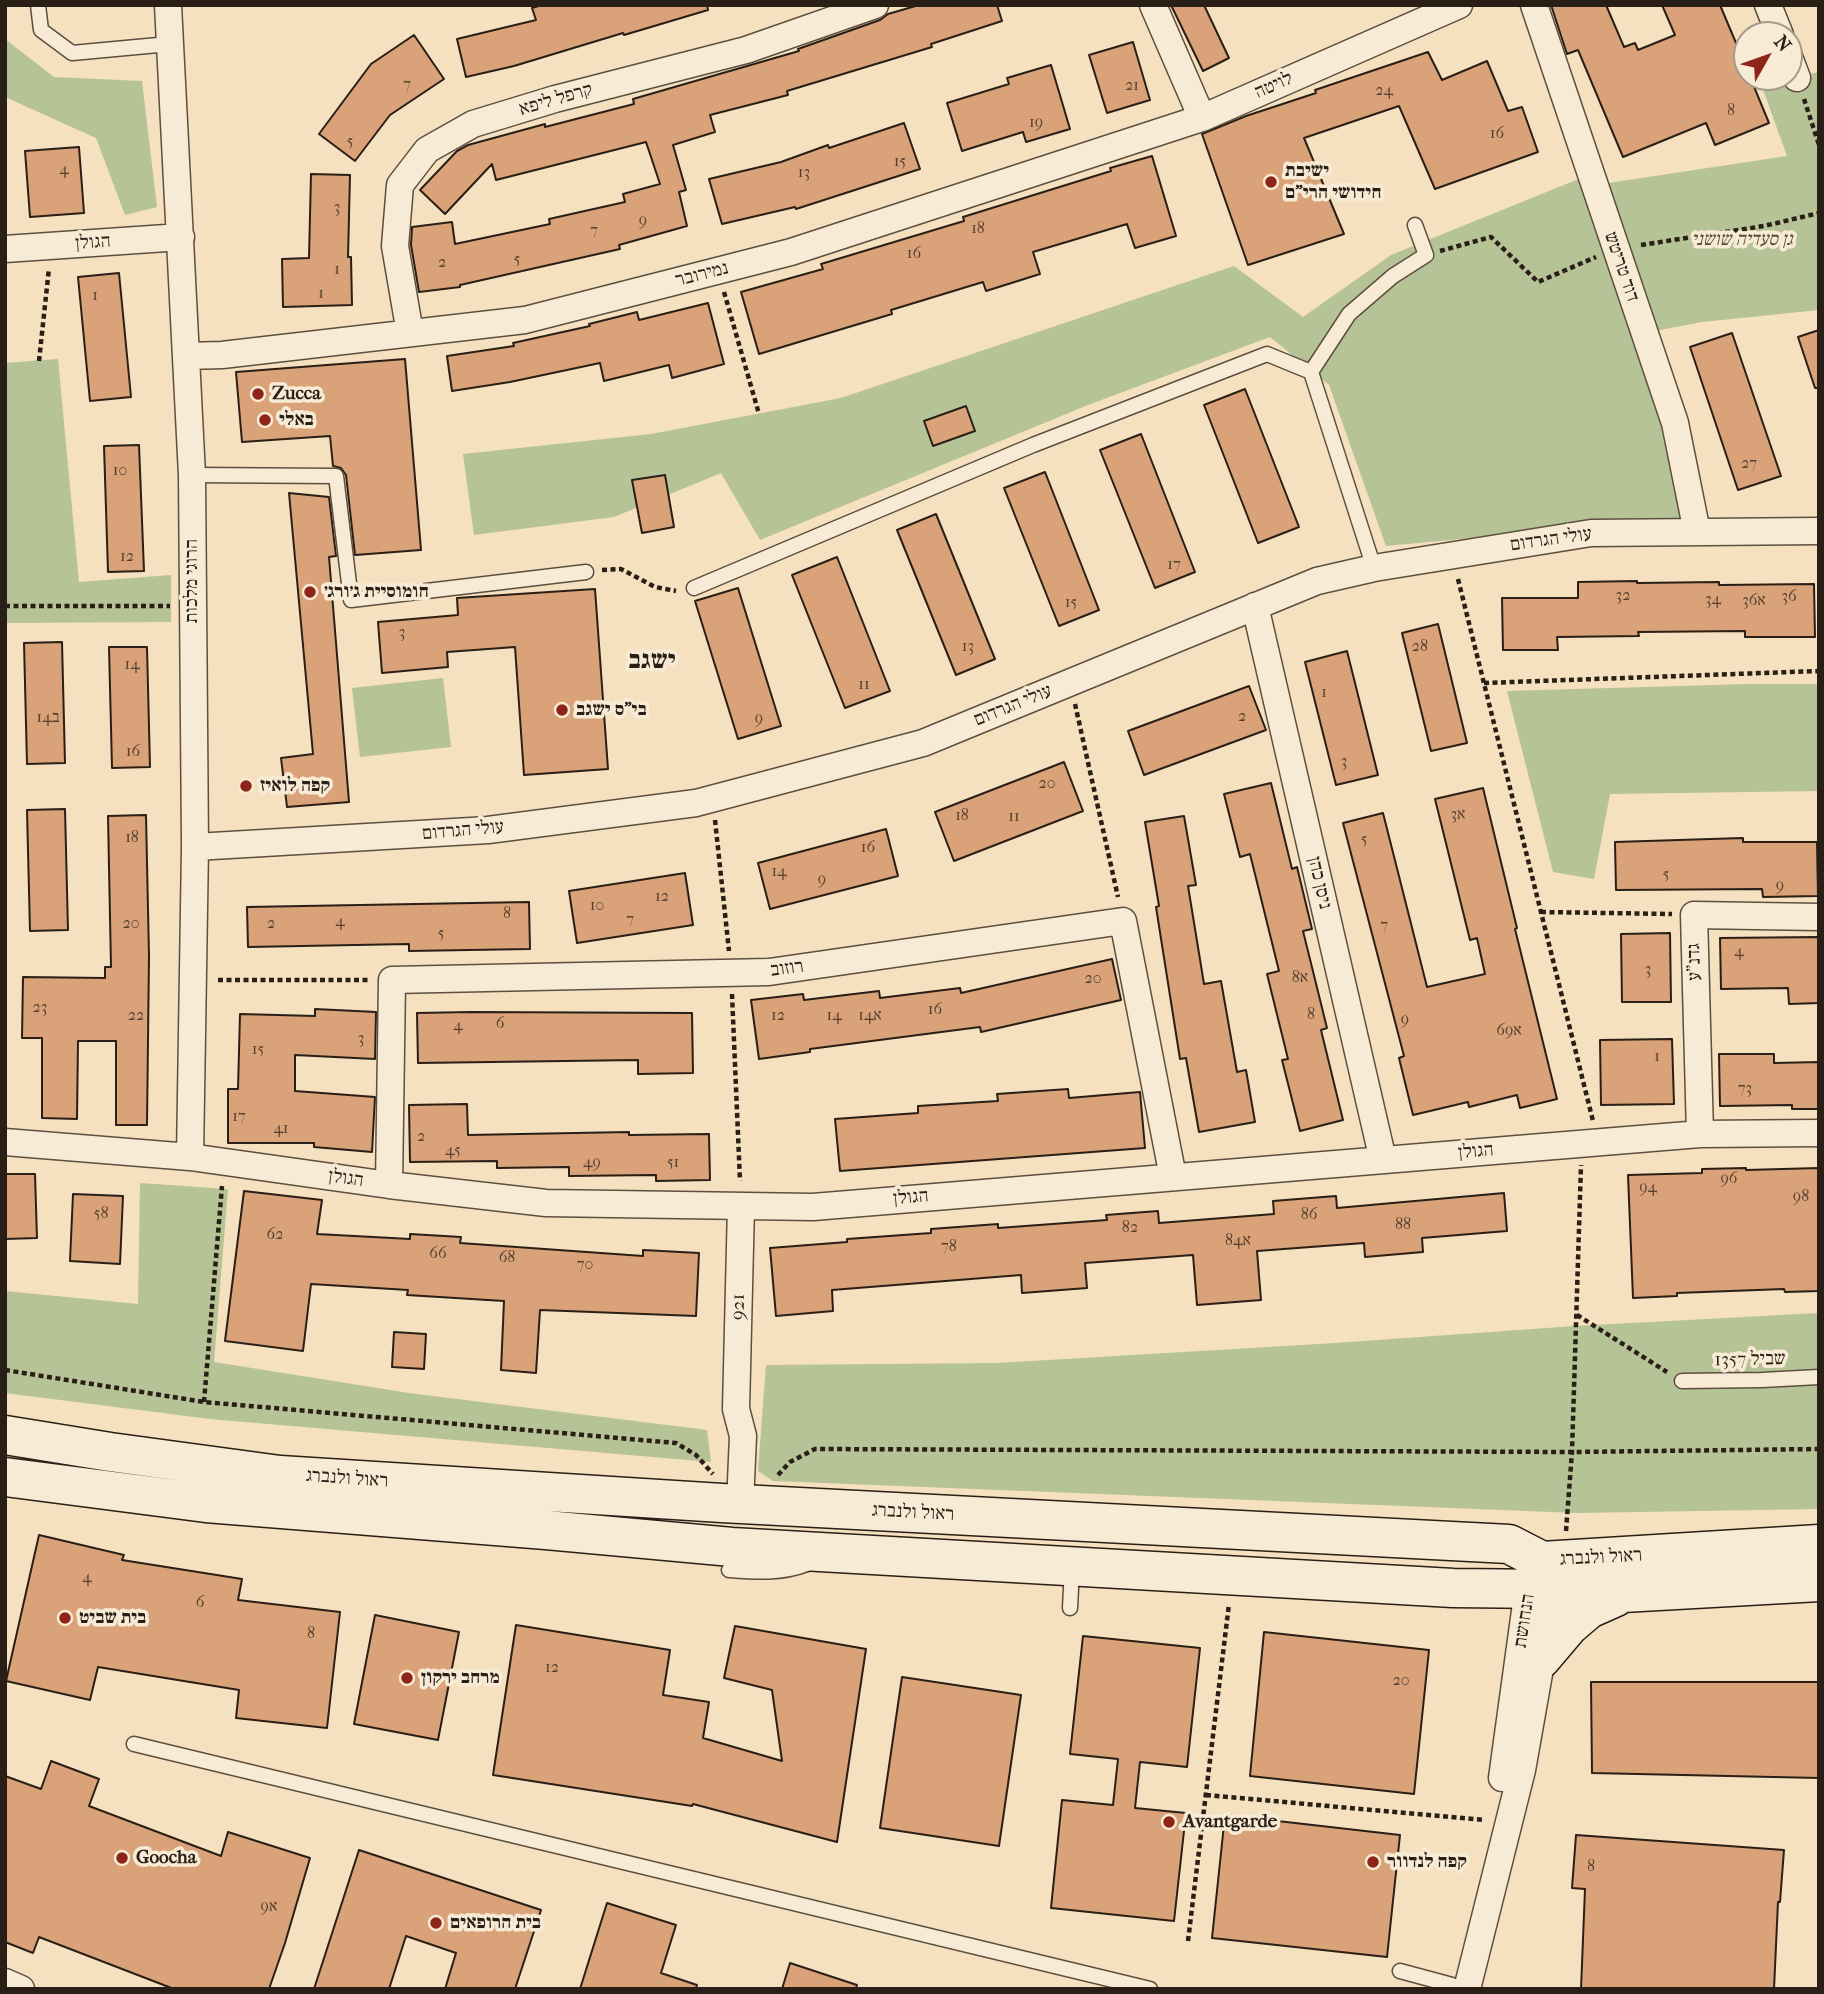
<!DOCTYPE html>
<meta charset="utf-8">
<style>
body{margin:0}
#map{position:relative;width:1824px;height:1994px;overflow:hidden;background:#f5e0bf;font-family:"IM FELL French Canon",serif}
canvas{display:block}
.frame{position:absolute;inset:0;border:7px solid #291f16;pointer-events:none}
.north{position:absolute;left:1733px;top:21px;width:70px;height:70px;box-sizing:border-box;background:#f8ebd5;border:2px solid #a59989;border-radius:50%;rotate:50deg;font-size:19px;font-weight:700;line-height:28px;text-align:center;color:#291f16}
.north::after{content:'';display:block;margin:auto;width:24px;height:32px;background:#8f2418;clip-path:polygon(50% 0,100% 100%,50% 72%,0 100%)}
</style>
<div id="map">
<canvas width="1824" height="1994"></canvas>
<div class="frame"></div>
<div class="north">N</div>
</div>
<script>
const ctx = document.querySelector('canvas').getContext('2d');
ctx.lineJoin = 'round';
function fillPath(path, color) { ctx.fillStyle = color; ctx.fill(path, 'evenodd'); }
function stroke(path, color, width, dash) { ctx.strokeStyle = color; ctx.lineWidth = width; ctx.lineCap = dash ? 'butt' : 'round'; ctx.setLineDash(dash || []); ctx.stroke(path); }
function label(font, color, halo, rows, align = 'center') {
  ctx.font = font + ' "IM FELL French Canon","Frank Ruhl Libre",serif'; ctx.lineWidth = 7; ctx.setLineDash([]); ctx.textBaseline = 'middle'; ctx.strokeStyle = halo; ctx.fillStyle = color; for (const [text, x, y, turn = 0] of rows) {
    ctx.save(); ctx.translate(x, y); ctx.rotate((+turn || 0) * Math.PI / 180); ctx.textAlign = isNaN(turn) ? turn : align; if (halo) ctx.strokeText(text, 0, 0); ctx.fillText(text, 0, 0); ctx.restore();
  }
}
fillPath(new Path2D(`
 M5,39L54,77L142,81L157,207L125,215L96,138L5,97Z
 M1819,72V310L1702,322L1644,333L1694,517L1386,546L1329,385L1270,337L1088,405L760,540L721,473L614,517L474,535L463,454L651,434L841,398L1234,266L1303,317L1391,255L1591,174L1595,185L1787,156L1761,84Z
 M58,359L79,582L171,575V622L5,623V363Z
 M443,678L451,747L360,757L352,688Z
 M1747,684H1819V791L1610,794L1594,879L1553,872L1507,691Z
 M140,1183L228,1189L214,1362L409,1393L707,1430L711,1462L210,1419L5,1393V1291L138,1304Z
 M1819,1313V1509L1577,1513L773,1481L758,1471L766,1365L998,1363L1335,1343L1575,1326Z`), '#b6c396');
const building = new Path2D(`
 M542,5H707L708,10L624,35L623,33L514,66L466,77L457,39L536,20L532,8Z
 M919,5H997L1002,21L931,44L932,47L787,91L788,95L710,115L715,132L673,145L686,190L679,192L687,226L619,245L620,249L460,285V287L419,292L411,245L412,227L452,222L455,244L550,224L549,219L625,202L623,194L660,184L646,142L496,180L492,164L445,214L420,190L457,151L468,145L545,124V127L634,104L633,99L799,51L798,49L880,20L888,14Z
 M1171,5H1204L1229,58L1203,71Z
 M1551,5H1606L1624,47L1635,43L1638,50L1675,35L1662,5H1720L1747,69V77H1750L1769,123L1715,145L1706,123L1623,157L1578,50L1567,54Z
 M414,35L444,79L390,115L355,161L319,134L371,64Z
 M1133,42L1150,100L1107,113L1089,55Z
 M1428,52L1442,80L1487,61L1508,111L1522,107L1538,152L1435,189L1399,106L1304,138L1344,234L1248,265L1202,134L1246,116L1316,93L1315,90Z
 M1051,65L1070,129L1026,142L1023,132L962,151L947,103L1009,84L1007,78Z
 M904,123L920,169L796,209L795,207L722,224L709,179L781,162L828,145L829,148Z
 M79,147L84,213L30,217L25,151Z
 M1152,156L1176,236L1135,248L1127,224L1033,252L1040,274L986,291L983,282L891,310L892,314L759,354L741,292L823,269L821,264L964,221L963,217L1111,171L1110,168Z
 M311,174L350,175L348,257H351L352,305L283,307L282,259L309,258Z
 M119,273L131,397L90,401L78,277Z
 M708,303L724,364L672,378L669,365L604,381L600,363L510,382L452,391L447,356L514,346L513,343L590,326L589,324L637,312L639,320Z
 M1819,330V388H1815L1798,337Z
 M1732,333L1781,476L1738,490L1690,347Z
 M405,359L421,550L355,555L346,475L341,468L333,466L330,436L242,442L236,372Z
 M1245,389L1299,527L1258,543L1204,405Z
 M966,406L975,431L933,446L924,421Z
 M1141,434L1195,572L1155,588L1100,450Z
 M139,445L144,571L108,572L104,446Z
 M1045,472L1099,610L1059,626L1004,488Z
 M665,475L674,527L642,533L632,480Z
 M289,493L329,497L336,556L329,557L349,802L287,807L281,758L313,754Z
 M936,514L995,659L956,675L897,530Z
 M837,557L890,691L845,708L792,575Z
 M1637,581V583L1719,582V585L1814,584L1815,637H1745V631L1638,632L1639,636L1557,637L1558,650H1503L1502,598H1578V582Z
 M738,588L781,726L738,739L695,601Z
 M595,589L608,769L524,775L515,647L447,652L448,667L382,673L378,622L458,615L457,598Z
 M1438,624L1467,743L1431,751L1402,633Z
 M62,642L65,763L27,764L24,643Z
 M109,647H147L150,767L112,768Z
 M1347,651L1378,775L1336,785L1305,662Z
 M1249,686L1266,730L1144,775L1128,731Z
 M1064,762L1083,811L954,861L935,812Z
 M1271,783L1292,869L1297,867L1312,929L1303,931L1327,1028L1321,1030L1343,1120L1300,1131L1282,1060L1288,1059L1267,974L1279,971L1250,854L1240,857L1224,794Z
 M1483,788L1517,928L1515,929L1557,1099L1520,1108L1517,1095L1469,1107L1468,1102L1413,1115L1399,1058L1404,1056L1343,823L1383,813L1427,987L1485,974L1477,938L1470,940L1435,799Z
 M65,809L68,930L30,931L27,810Z
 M146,815L149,956L147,1125H116V1041H78L77,1119L42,1118V1038H22L23,977L105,978V967H111L108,816Z
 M1184,816L1196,885L1188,886L1204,984L1221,981L1237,1072L1246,1070L1255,1122L1199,1132L1186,1058L1180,1059L1156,907L1159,906L1145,822Z
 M886,829L898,876L770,909L758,863Z
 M1743,838V842H1817L1818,896L1763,897L1762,889L1616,890L1615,842Z
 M685,873L693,925L577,943L569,891Z
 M529,902L530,949L409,951V944L248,947L247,907Z
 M1670,933L1671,1002H1622L1621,934Z
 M1819,937V1003L1789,1004L1788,988L1721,989L1720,938Z
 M1112,959L1121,1000L981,1032L980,1027L810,1049V1052L759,1059L751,1000L803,994L804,1000L879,991L880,998L960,988L961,993Z
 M315,1009L376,1012L375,1059L295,1055V1091L375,1097L372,1152L314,1147V1143H228V1089H238L240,1014L315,1016Z
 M471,1012L692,1013L693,1073L638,1074V1060L418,1063L417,1013Z
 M1672,1039L1674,1104L1601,1105L1600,1040Z
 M1719,1054H1774V1063L1819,1062V1109H1792V1105L1720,1106Z
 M1068,1089L1069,1098L1140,1092L1145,1148L840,1171L835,1119L918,1113V1106L998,1101L997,1094Z
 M467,1104L468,1135L629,1132V1135L709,1134L710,1180L656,1181V1175L569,1176V1167L497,1168V1161L410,1162L409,1105Z
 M1746,1168V1170L1819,1168V1291L1785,1292L1784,1289L1677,1293V1296L1633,1298L1628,1175L1702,1173V1169Z
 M5,1174H35L37,1238L5,1239Z
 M244,1191L322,1200L317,1234L410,1239V1234L461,1237L460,1243L643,1256V1250L699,1253L696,1316L540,1310L536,1373L501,1370L504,1301L407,1295L408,1290L311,1284L303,1351L225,1341Z
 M1504,1193L1507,1231L1422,1238L1423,1252L1365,1257L1364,1243L1257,1251L1261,1300L1197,1305L1193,1255L1085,1263L1087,1288L1022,1293L1021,1275L832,1290L833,1311L776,1316L770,1248L847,1242V1239L931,1233V1229L998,1224V1228L1107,1220L1106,1215L1158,1211L1159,1223L1274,1214L1273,1201L1336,1196L1337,1208Z
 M73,1194L123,1196L120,1264L70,1261Z
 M394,1332L426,1334L424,1369L392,1367Z
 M39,1535L124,1555L122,1560L242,1579L238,1600L340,1612L327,1728L236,1718L239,1690L98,1667L90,1700L6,1681Z
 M375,1615L459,1632L438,1740L354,1724Z
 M516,1625L670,1650L663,1695L709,1702L703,1738L782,1761L772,1690L724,1678L735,1626L866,1649L837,1842L693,1804L692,1806L493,1775Z
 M1264,1632L1429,1650L1414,1794L1250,1776Z
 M1083,1636L1200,1648L1187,1767L1140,1762L1135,1808L1186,1813L1174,1921L1051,1908L1062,1800L1113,1805L1118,1759L1070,1754Z
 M902,1677L1021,1695L999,1846L880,1828Z
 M1591,1682H1819V1778L1592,1773Z
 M51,1761L99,1779L89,1806L221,1856L228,1832L310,1858L285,1943L269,1989H174L39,1937L33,1953L5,1942V1776L41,1789Z
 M1225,1815L1400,1835L1387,1957L1212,1938Z
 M1576,1835L1784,1850L1780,1902H1778L1774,1989H1581L1585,1889L1572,1888Z
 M359,1850L541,1910L515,1989H445L456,1953L406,1936L389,1989H314Z
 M607,1903L676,1925L661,1973L697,1985L696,1989H580Z
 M790,1963L857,1985L856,1989H782Z`);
fillPath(building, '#d9a279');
stroke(building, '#291f16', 2);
const lane = new Path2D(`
 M38,5L41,30L72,53L169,44
 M1311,372L1349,314L1393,276L1426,255L1415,225
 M192,475L336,476L351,600L586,572
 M694,588L1033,445L1267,354L1311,372L1374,568
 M1682,1381L1762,1380L1819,1377
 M729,1570C756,1572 781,1574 807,1564
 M1070,1608L1072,1568
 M134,1744L1150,1989
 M1400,1971L1452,1985`);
const street = new Path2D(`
 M168,5L192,475L195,847L190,1157
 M1153,5L1202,118L1459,5
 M1534,5L1675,423L1697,532
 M1768,5L1780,35
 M1789,57L1797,78
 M5,249L181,237
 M410,333L395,246L400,185L427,150L473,124L555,99L746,50L875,5
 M186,356L222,355L525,320L791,252L1202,118
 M1255,606L1383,1160
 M195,847L488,830L696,803L923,743L1317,581L1374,568L1591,533L1819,531
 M1700,1134L1694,915L1819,917
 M5,1142L190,1157L389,1185L546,1203L813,1207L1700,1134L1819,1133
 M389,1185L392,980L769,972L1123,921L1173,1177
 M740,1504L743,1436L736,1409L741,1206
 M1502,1778L1528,1589L1535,1575
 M5,1982L21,1989
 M1467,1989L1522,1770L1554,1589L1547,1574`);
const secondary = new Path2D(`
 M5,1435L110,1452L280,1475L722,1503L1509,1544L1542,1561L1819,1544
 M5,1477L206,1503L546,1530L732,1547L1453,1588L1554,1589L1569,1596L1819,1582
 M1541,1659L1569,1626L1589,1609L1616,1597`);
stroke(lane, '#5c4f40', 17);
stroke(street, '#5c4f40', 29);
stroke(secondary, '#291f16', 41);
stroke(new Path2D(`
 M1804,99L1819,145
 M1641,245L1764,226L1819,213
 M1440,251L1491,237L1538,282L1596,257
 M724,292L759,414
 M39,361L49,268
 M602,570L621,569L655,587L676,591
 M1458,579L1593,1121
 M5,606H170
 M1484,683L1819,671
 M1075,704L1118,897
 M715,820L729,951
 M1541,912L1672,914
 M218,980H370
 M732,994L740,1181
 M1577,1315L1667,1372
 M5,1370L204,1402L676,1443L696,1455L713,1474
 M204,1402L222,1186
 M778,1475L790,1462L815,1449L1572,1452L1819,1449
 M1566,1531L1572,1452L1581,1165
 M1206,1795L1484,1820
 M1188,1941L1229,1604`), '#291f16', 4.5, [5, 3.5]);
stroke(lane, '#f8ebd5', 14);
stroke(street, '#f8ebd5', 26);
stroke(secondary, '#f8ebd5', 38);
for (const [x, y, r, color] of [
 [1271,182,7,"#8f2418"],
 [258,394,7,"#8f2418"],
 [265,420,7,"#8f2418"],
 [310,592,7,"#8f2418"],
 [562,710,7,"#8f2418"],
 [246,786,7,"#8f2418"],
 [65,1618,7,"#8f2418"],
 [407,1678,7,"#8f2418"],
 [1169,1822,7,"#8f2418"],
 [122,1858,7,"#8f2418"],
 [1373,1862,7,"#8f2418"],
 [436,1923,7,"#8f2418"]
]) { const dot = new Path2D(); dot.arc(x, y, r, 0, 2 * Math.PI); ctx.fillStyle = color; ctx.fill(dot); stroke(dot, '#f8ebd5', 2.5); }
label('16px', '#55402f', null, [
 ["7",407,85],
 ["21",1132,86],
 ["24",1384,91],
 ["8",1731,111],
 ["19",1036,123],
 ["16",1497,134],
 ["5",350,142],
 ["15",900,162],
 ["4",64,170],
 ["13",804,173],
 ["3",337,208],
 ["9",643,221],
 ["18",978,229],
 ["7",594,231],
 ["16",914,254],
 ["5",517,260],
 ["2",442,263],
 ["1",337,270],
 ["1",321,294],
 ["1",95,296],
 ["27",1749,464],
 ["10",120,471],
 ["12",127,557],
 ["17",1174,565],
 ["32",1623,596],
 ["36",1789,597],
 ["34",1713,600],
 ["36א",1754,601],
 ["15",1071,603],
 ["3",402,633],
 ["13",968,647],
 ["28",1420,647],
 ["14",132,665],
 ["11",864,685],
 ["1",1324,693],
 ["2",1242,717],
 ["14ב",48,718],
 ["9",759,719],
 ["16",133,752],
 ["3",1344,762],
 ["20",1047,784],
 ["3א",1458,815],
 ["18",962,816],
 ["11",1014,817],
 ["18",132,838],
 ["5",1364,840],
 ["16",868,848],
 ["14",779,872],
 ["5",1666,875],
 ["9",822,880],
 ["9",1780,886],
 ["12",662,897],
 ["10",597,906],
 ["8",507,914],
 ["7",630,920],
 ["4",340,922],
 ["20",131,924],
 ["2",271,924],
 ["7",1384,926],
 ["5",441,934],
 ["4",1739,952],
 ["3",1648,970],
 ["8א",1300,978],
 ["20",1093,979],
 ["23",40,1008],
 ["16",935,1010],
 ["8",1311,1015],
 ["22",136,1016],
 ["12",778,1016],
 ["14",834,1016],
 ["14א",870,1016],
 ["9",1405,1020],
 ["6",500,1024],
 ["4",458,1026],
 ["69א",1509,1031],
 ["3",361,1039],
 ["15",258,1050],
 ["1",1657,1057],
 ["73",1745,1089],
 ["17",239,1117],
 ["41",281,1129],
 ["2",421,1137],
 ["45",453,1151],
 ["49",592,1163],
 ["51",673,1163],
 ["96",1729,1179],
 ["94",1648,1188],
 ["98",1801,1197],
 ["58",101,1214],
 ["86",1309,1215],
 ["88",1403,1225],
 ["82",1130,1228],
 ["62",275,1235],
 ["84א",1238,1241],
 ["78",949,1247],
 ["66",438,1254],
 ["68",507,1258],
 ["70",585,1265],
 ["4",87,1578],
 ["6",200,1603],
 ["8",311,1634],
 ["12",552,1668],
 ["20",1401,1681],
 ["8",1591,1867],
 ["9א",269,1907]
]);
label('19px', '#291f16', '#f8ebd5', [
 ["לויטה",1274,86,-24],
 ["קרפל ליפא",556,100,-16],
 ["הגולן",93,243,-4],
 ["דוד טריטש",1621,267,71],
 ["נמירובר",702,275,-14],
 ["עולי הגרדום",1551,540,-8],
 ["הרוגי מלכות",192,581,-90],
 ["עולי הגרדום",1013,706,-22],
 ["עולי הגרדום",463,831,-5],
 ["ניסן כהן",1319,883,77],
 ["גדנ\"ע",1695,962,-92],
 ["רוזוב",787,969,-7],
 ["הגולן",1476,1152,-5],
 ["הגולן",346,1179,8],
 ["הגולן",911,1198,-5],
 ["921",739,1307,-89],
 ["שביל 1357",1750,1360,-1],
 ["ראול ולנברג",347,1479,4],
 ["ראול ולנברג",913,1513,3],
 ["ראול ולנברג",1601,1558,-3],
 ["הנחושת",1525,1621,-81]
]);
label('bold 19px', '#291f16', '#f8ebd5', [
 ["ישיבת",1285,171],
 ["חידושי הרי\"ם",1285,193],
 ["Zucca",272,394],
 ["באלי",279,420],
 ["חומוסיית ג׳ורג׳",324,592],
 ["בי\"ס ישגב",576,710],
 ["קפה לואיז",260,786],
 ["בית שביט",79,1618],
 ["מרחב ירקון",421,1678],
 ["Avantgarde",1183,1822],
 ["Goocha",136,1858],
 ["קפה לנדוור",1387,1862],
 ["בית הרופאים",450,1923]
], 'left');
label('italic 19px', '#53503c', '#f8ebd5', [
 ["גן סעדיה שושני",1742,240]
]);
label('bold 26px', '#291f16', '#f8ebd5', [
 ["ישגב",652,662]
]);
</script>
